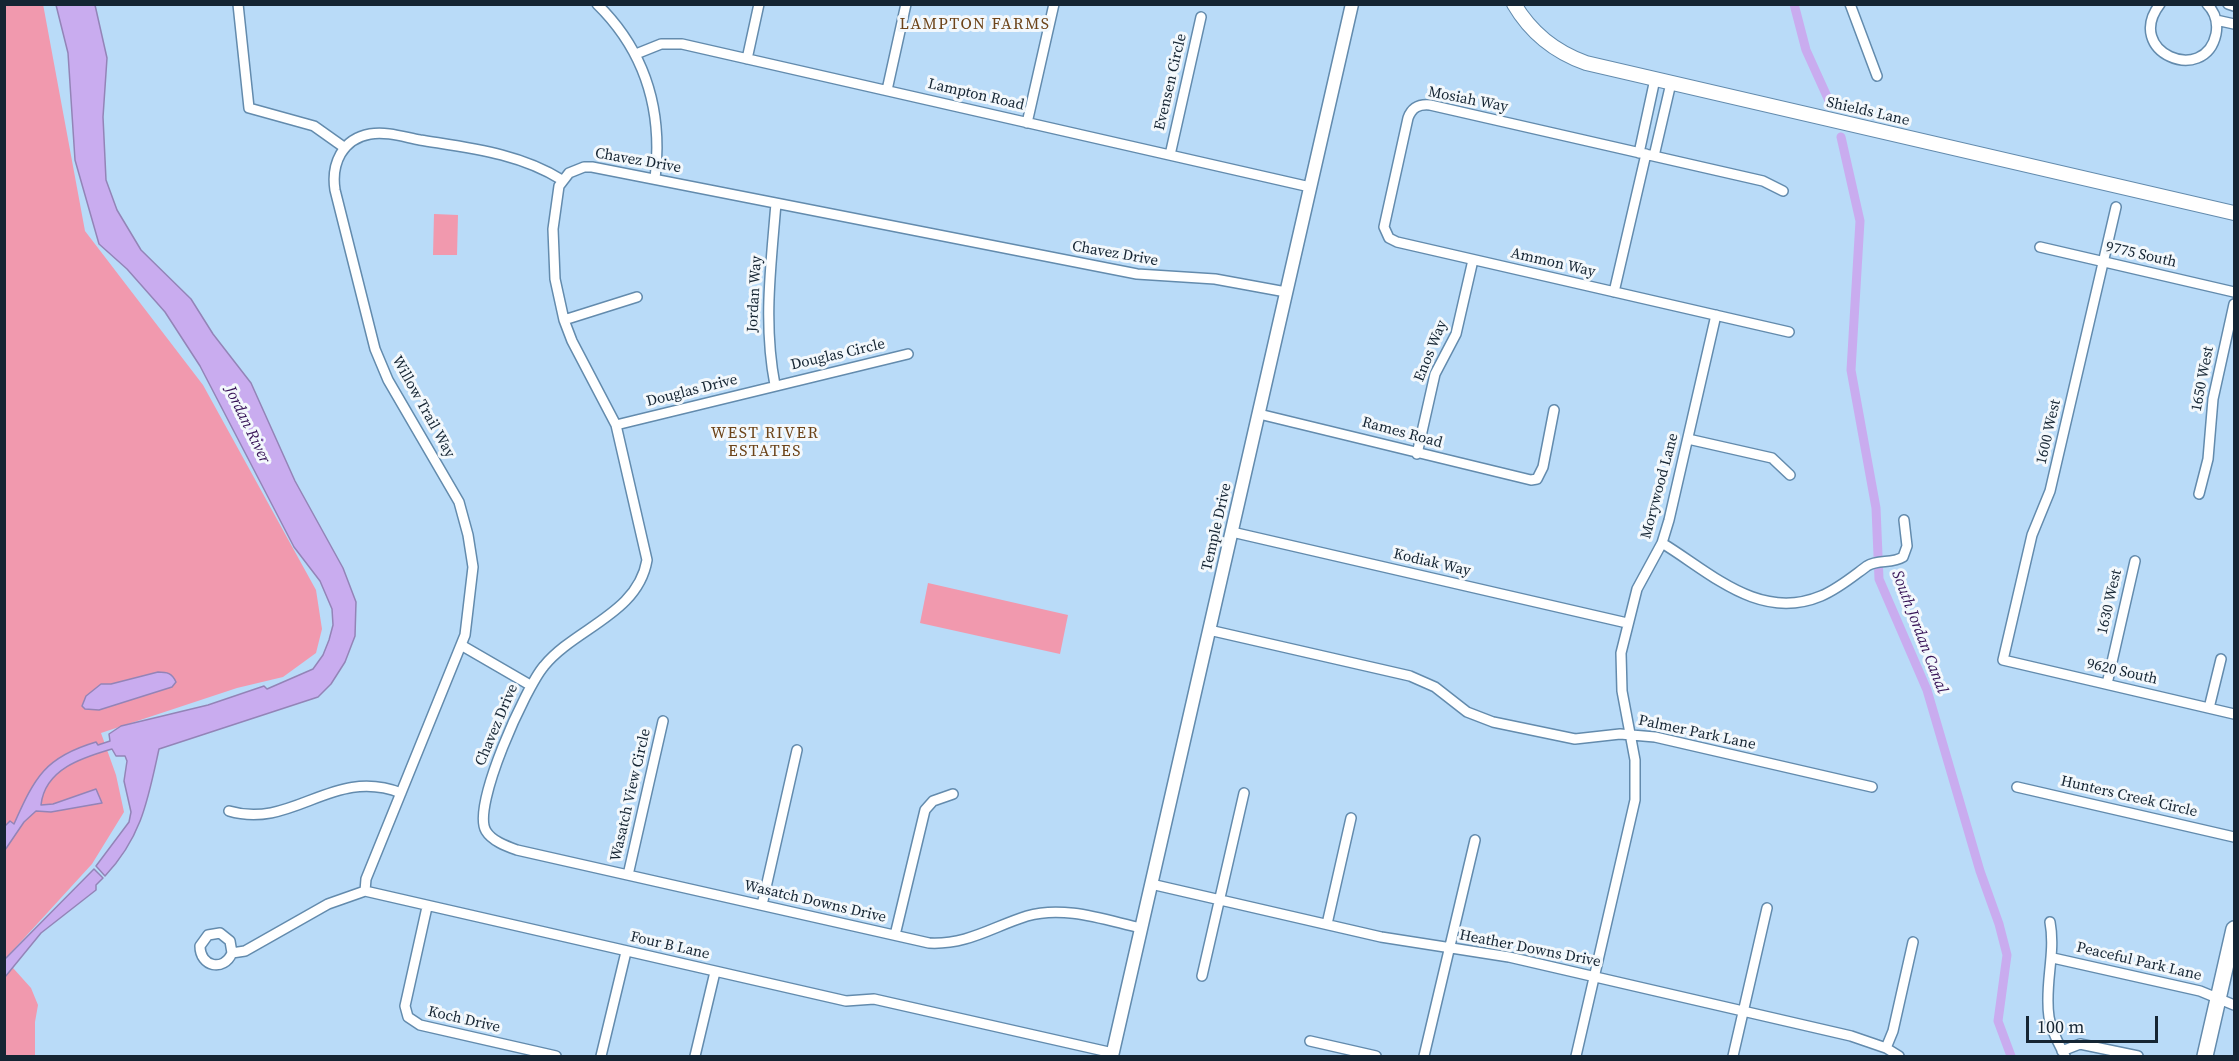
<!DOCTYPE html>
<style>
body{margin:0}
#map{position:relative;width:2239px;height:1061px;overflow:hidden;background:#b9dbf8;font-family:"Source Serif 4",serif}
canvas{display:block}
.frame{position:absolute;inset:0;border:6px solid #152533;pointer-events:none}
.scale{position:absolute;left:2026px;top:1016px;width:132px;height:27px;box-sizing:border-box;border:3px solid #152533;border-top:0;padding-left:8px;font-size:18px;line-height:21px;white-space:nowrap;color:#152533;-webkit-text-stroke:4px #f3f8fc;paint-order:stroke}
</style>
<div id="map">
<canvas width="2239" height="1061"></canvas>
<div class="frame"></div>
<div class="scale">100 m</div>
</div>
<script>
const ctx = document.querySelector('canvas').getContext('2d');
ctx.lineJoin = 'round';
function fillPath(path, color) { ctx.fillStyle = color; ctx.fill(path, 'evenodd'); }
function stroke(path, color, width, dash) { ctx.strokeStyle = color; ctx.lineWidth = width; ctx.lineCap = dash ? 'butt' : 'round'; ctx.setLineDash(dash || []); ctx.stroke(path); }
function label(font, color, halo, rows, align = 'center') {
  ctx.font = font + ' "Source Serif 4",serif'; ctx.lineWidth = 6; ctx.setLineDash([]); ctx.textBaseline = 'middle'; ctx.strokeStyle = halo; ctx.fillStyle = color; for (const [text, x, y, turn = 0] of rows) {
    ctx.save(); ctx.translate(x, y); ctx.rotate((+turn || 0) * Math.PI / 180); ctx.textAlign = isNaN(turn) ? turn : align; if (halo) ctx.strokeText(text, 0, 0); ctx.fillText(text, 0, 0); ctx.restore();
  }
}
fillPath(new Path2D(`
 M43,4L85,231L203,385L316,590L322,629L316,653L283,677L237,688L101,733L116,775L124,812L92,864L5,959L31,988L38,1005L35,1022V1056H5L4,5Z
 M434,214L458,215L457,255H433Z
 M928,583L1068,615L1060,654L920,623Z`), '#f199ae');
const water = new Path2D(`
 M56,5H95L107,58L103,117L106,180L117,210L141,250L191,299L213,334L251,383L295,481L343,568L356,602L355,636L345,662L331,684L318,697L159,749C148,799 142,837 105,876L96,866L129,822L131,812L124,781L127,761L125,756H116L112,749C85,757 45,768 41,805L53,804L96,789L102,803L51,812L36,811L24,822L5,850V826L10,821L14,824C35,777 45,757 96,742L98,745L110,741L109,734L121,726L208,705L264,686L267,689L313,669L323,655L329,640L333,625L332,609L320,581L294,547L200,366L165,312L127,269L99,244L75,160L68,53Z
 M158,672C167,672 172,673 176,682L172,687L99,710L85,709L82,706L86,696L101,684H111Z
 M94,869L103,878L96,885V890L41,933L5,977V959Z`);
fillPath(water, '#c9acef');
stroke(water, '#9384b7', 1.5);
stroke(new Path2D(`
 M1794,4L1806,50L1830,103
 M1841,137L1860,221L1851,370L1876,508L1879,579L1927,690L1980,871L1999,924L2007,955L1998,1021L2011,1056`), '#c9acef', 9);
const minor = new Path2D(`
 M238,4L249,108L314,126L345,148
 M597,4C646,52 663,112 655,179
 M1850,4L1877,76
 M2160,4C2123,52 2205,86 2216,34C2218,23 2215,12 2207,4
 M2228,4L2234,6
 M2216,20L2234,24
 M636,54L661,44H682L1310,187
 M747,59L759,4
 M887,90L906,4
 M1027,123L1054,4
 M1639,153L1655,79
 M1170,155L1201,17
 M1654,156L1671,83
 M1783,191L1763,181L1430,105C1419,104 1412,107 1408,118L1384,227L1389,238L1397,242L1789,332
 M2116,207L2050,491L2032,535L2003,660L2234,714
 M2040,247L2234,292
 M1614,292L1646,154
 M564,320L637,297
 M775,385C763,323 771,266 776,203
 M1259,414L1531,480L1537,479L1543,467L1554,410
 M616,425L908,354
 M1688,439L1772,458L1790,475
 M1417,454L1435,374L1456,334L1473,260
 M2199,494L2208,459L2213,399L2234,304
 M1232,532L1627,623
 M1662,543C1710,572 1759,622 1821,596C1838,589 1852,577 1867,566C1878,559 1892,564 1903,557L1907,546L1904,520
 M1209,630L1410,676L1435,687L1467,712L1493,722L1575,739L1620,734L1655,737L1872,787
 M461,645L530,685
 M2107,684L2135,561
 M2209,708L2221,659
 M2017,787L2234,837
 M229,811C293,830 333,766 401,793
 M628,875L663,721
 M1151,884L1381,937L1509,957L1851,1036L1886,1048L1899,1056
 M365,891L366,879L465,635L473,567L468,535L459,502L388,380L375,349L335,190C331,164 342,139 370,134C386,131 404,137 420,140C469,148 519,153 562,180
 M762,905L797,750
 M427,907L405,1006L408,1017L420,1025L556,1056
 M2050,922C2056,954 2044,985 2049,1017C2051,1031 2059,1044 2065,1056
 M1327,924L1351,818
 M1141,928C1105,920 1064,905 1027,916C992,927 967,945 929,943L517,850C506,846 492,841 486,831C471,807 526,687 544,666C575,628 638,614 647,560L616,425L572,341L564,320L555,279L553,229L559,186L569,173L584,167H592L1137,274L1215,279L1286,292
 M895,935L925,810L933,801L953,794
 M232,953L230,941L220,933L208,935L200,946C200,967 224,972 232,953L245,951L328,904L365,891L846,1001L874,999L1113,1053
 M2053,958L2200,991L2234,1005
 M1202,976L1244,793
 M1310,1041L1376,1056
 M1886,1048L1893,1031L1913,942
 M2062,1051L2080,1044L2138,1056
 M601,1056L626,952
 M695,1056L715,972
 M1424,1056L1475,840
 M1576,1056L1635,800V760L1622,691L1621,653L1637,589L1662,543L1669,520L1716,315
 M1733,1056L1767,908`);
const tertiary = new Path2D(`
 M1112,1056L1352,4`);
const secondary = new Path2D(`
 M1514,4C1531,33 1555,52 1586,63L2234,213`);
const primary = new Path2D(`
 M2205,1056L2234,929`);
stroke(minor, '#638bad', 12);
stroke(tertiary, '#638bad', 15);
stroke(secondary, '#638bad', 16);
stroke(primary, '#638bad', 18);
stroke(minor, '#fff', 9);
stroke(tertiary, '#fff', 12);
stroke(secondary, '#fff', 14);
stroke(primary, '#fff', 15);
label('15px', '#152533', '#f3f8fc', [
 ["Evensen Circle",1171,82,-77],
 ["Lampton Road",976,95,13],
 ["Mosiah Way",1468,100,11],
 ["Shields Lane",1868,112,13],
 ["Chavez Drive",638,161,10],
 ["Chavez Drive",1115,254,10],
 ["9775 South",2141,255,13],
 ["Ammon Way",1553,263,13],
 ["Jordan Way",755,294,-87],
 ["Enos Way",1431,351,-68],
 ["Douglas Circle",838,355,-13],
 ["1650 West",2203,379,-79],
 ["Douglas Drive",692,391,-14],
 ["Willow Trail Way",423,407,61],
 ["1600 West",2049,432,-77],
 ["Rames Road",1402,433,15],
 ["Morywood Lane",1660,486,-75],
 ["Temple Drive",1217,527,-77],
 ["Kodiak Way",1432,563,13],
 ["1630 West",2110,602,-77],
 ["9620 South",2122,672,13],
 ["Chavez Drive",497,725,-67],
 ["Palmer Park Lane",1697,733,12],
 ["Wasatch View Circle",631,795,-77],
 ["Hunters Creek Circle",2129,797,13],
 ["Wasatch Downs Drive",815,902,13],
 ["Four B Lane",670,946,13],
 ["Heather Downs Drive",1530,949,11],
 ["Peaceful Park Lane",2139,962,13],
 ["Koch Drive",464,1020,13]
]);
ctx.letterSpacing = '1.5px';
label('16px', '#6c4318', '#f3f8fc', [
 ["LAMPTON FARMS",975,25],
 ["WEST RIVER",765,434],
 ["ESTATES",765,452]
]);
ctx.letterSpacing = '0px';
label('italic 16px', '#371357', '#f3f8fc', [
 ["Jordan River",247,425,64],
 ["South Jordan Canal",1919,632,69]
]);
</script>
